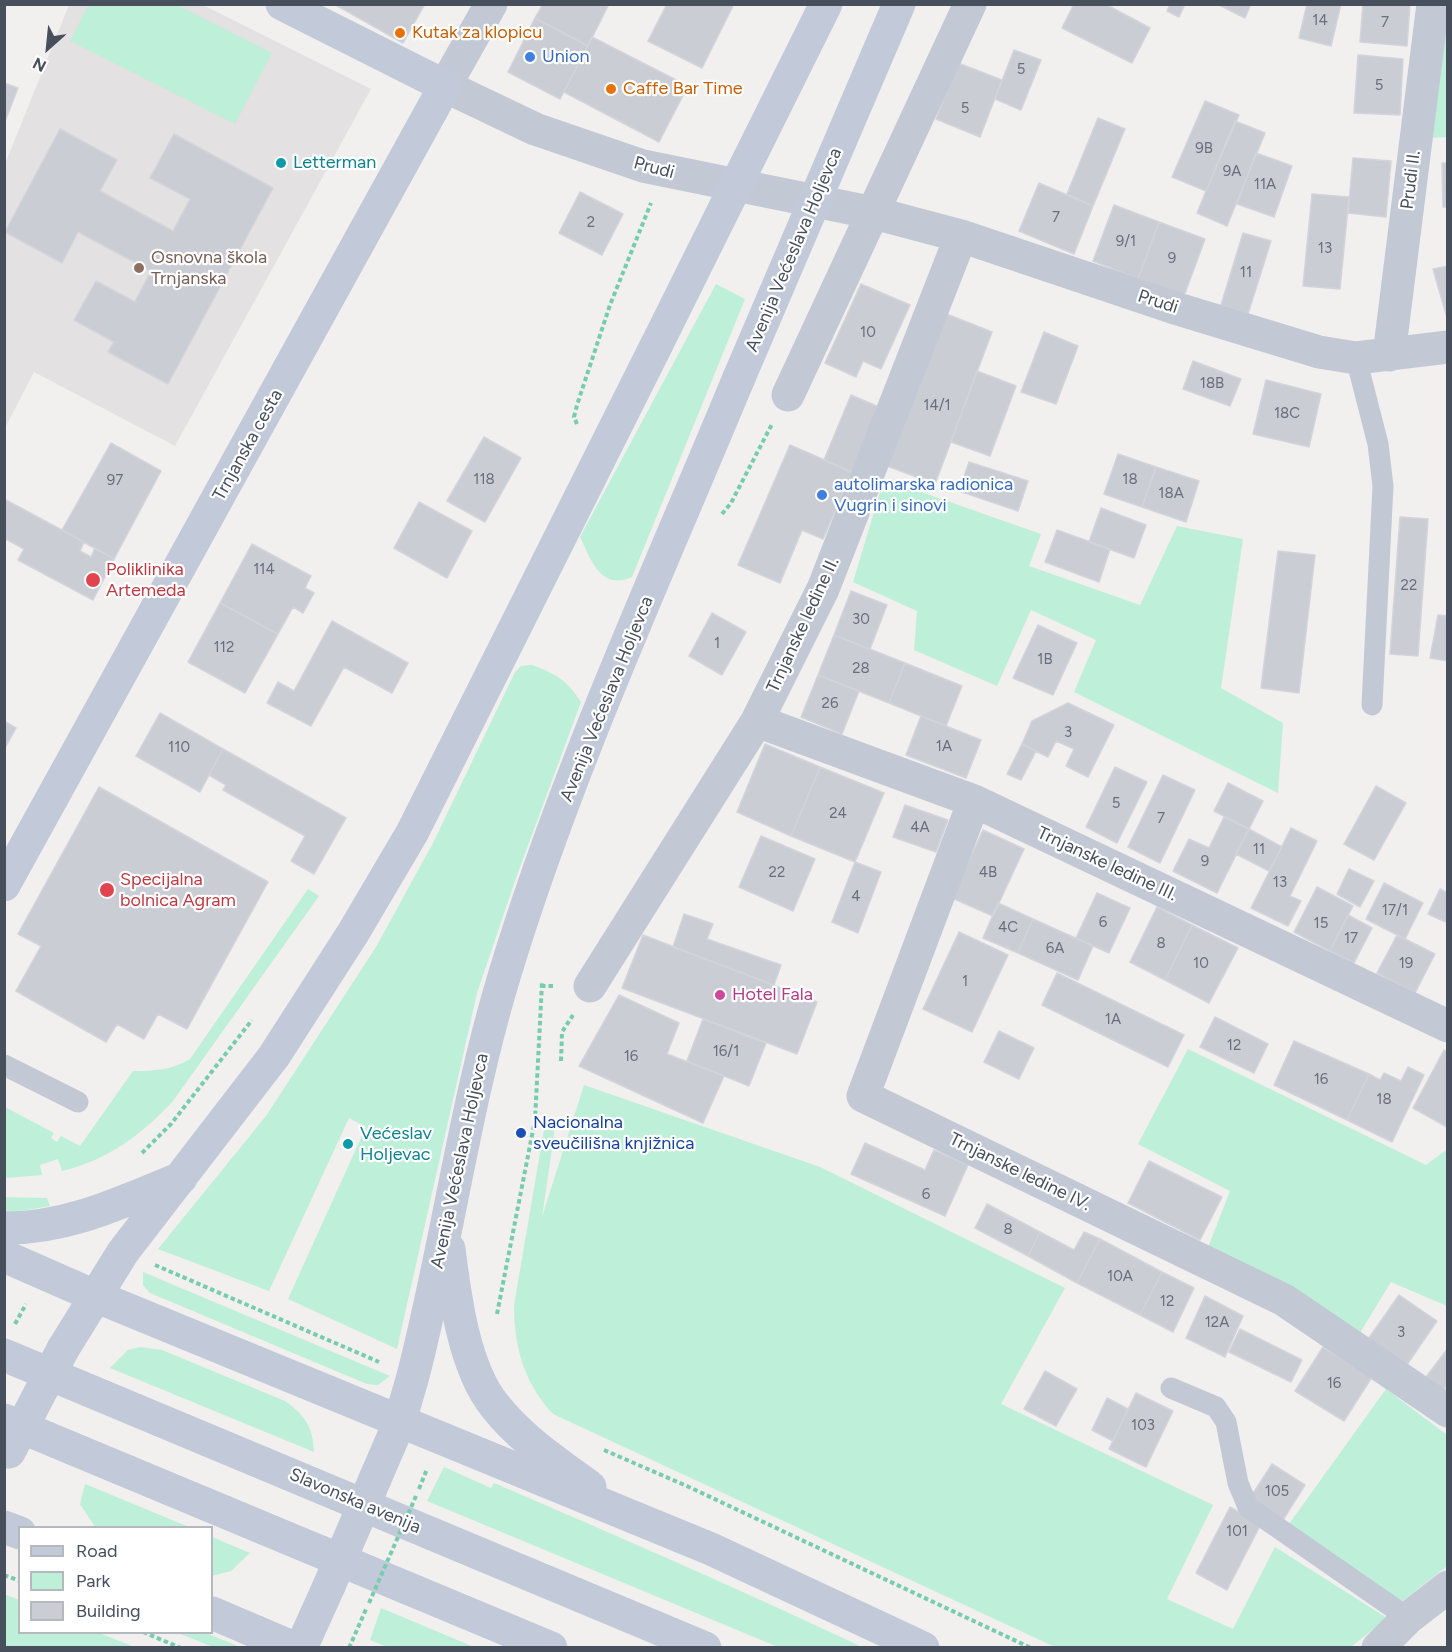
<!DOCTYPE html>
<meta charset="utf-8">
<style>
body{margin:0}
#map{position:relative;width:1452px;height:1652px;overflow:hidden;background:#f2efef;font-family:Figtree,sans-serif}
canvas{display:block}
.frame{position:absolute;inset:0;border:6px solid #474f5d;pointer-events:none}
.legend{position:absolute;left:18px;top:1526px;width:195px;height:108px;box-sizing:border-box;background:#fff;border:2px solid #b5b9be;margin:0;padding:8px 10px;list-style:none;font-size:18px;color:#474f5d}
.legend li{display:flex;align-items:center;gap:12px;height:30px}
.legend b{width:30px;border:2px solid #b5b9be}
.north{position:absolute;left:18px;top:18px;width:60px;height:60px;-webkit-text-stroke:4px #fff;paint-order:stroke;rotate:207deg;font-size:16px;font-weight:700;line-height:24px;text-align:center;color:#474f5d}
.north::after{content:'';display:block;margin:auto;width:21px;height:27px;background:#474f5d;clip-path:polygon(50% 0,100% 100%,50% 72%,0 100%)}
</style>
<div id="map">
<canvas width="1452" height="1652"></canvas>
<div class="frame"></div>
<ul class="legend">
<li><b style="height:8px;background:#c2c9d8"></b>Road</li>
<li><b style="height:16px;background:#beefd8"></b>Park</li>
<li><b style="height:16px;background:#cbcdd5"></b>Building</li>
</ul>
<div class="north">N</div>
</div>
<script>
const ctx = document.querySelector('canvas').getContext('2d');
ctx.lineJoin = 'round';
function fillPath(path, color) { ctx.fillStyle = color; ctx.fill(path, 'evenodd'); }
function stroke(path, color, width, dash) { ctx.strokeStyle = color; ctx.lineWidth = width; ctx.lineCap = dash ? 'butt' : 'round'; ctx.setLineDash(dash || []); ctx.stroke(path); }
function label(font, color, halo, rows, align = 'center') {
  ctx.font = font + ' Figtree,sans-serif'; ctx.lineWidth = 4.5; ctx.setLineDash([]); ctx.textBaseline = 'middle'; ctx.strokeStyle = halo; ctx.fillStyle = color; for (const [text, x, y, turn = 0] of rows) {
    ctx.save(); ctx.translate(x, y); ctx.rotate((+turn || 0) * Math.PI / 180); ctx.textAlign = isNaN(turn) ? turn : align; if (halo) ctx.strokeText(text, 0, 0); ctx.fillText(text, 0, 0); ctx.restore();
  }
}
fillPath(new Path2D(`
 M69,5H203L371,89L175,446L34,372L5,428V164Z`), '#e3e1e1');
fillPath(new Path2D(`
 M89,4L177,5L272,53L235,124L70,41Z
 M1447,15V137L1429,138Z
 M716,284L745,299L632,577C601,591 591,560 580,537Z
 M884,479L1041,534L1029,566L1140,605L1177,526L1243,539L1221,688L1283,723L1278,793L1074,692L1096,640L1031,610L997,686L914,650L917,611L853,582Z
 M532,665C555,673 568,681 581,702L516,878L477,993L397,1349L288,1299L366,1127L349,1118L269,1291L158,1249L266,1116L376,947L433,843L515,672L521,666Z
 M308,889L319,896L173,1101C141,1135 108,1160 62,1171L58,1159L40,1165L42,1175L5,1178V1107L54,1133L51,1138L57,1142L61,1136L80,1146L133,1071C155,1071 172,1070 190,1059Z
 M1188,1049L1426,1165L1445,1151L1447,1152V1306L1391,1282L1358,1336L1207,1250L1230,1191L1138,1144Z
 M584,1085L820,1167L1065,1288L1001,1404L1213,1505L1167,1599L1233,1629L1275,1547L1387,1618L1351,1647H1055L553,1414C524,1383 514,1347 514,1305L545,1124L554,1125V1135L542,1217Z
 M4,1197L47,1198L50,1206L5,1214Z
 M143,1272L390,1376L378,1385L367,1384L150,1293L143,1285Z
 M140,1347L162,1350L285,1401C305,1415 313,1427 314,1452L110,1368L128,1350Z
 M1386,1389L1447,1435V1566L1400,1603L1289,1524Z
 M444,1467L491,1488L494,1483C618,1536 741,1590 862,1647H778L427,1501Z
 M85,1484L189,1527H95L80,1504Z
 M212,1537L250,1553L231,1571L212,1576Z
 M4,1594L19,1600L20,1632L99,1633L135,1647H5Z
 M381,1608L474,1647H388L370,1640Z
 M178,1633H206L240,1647H213Z`), '#beefd8');
const building = new Path2D(`
 M334,4H425L403,43Z
 M543,4H609L588,46L535,18Z
 M667,4H734L702,68L648,41Z
 M1074,4H1105L1150,28L1132,63L1062,28Z
 M1170,4H1185L1179,17L1167,11Z
 M1217,4H1251L1245,18Z
 M1307,4H1341L1331,46L1299,38Z
 M1363,4H1410L1407,46L1360,42Z
 M535,18L588,46L560,99L508,72Z
 M592,37L688,86L659,142L564,92Z
 M1014,50L1041,60L1021,110L995,99Z
 M1358,55L1403,59L1400,115L1354,113Z
 M958,63L1002,80L980,137L936,119Z
 M4,83L18,88L4,124Z
 M1205,101L1239,115L1206,191L1172,177Z
 M1098,118L1125,129L1093,206L1067,194Z
 M1235,121L1265,133L1227,226L1197,213Z
 M60,129L117,160L100,191L173,231L190,199L150,178L174,134L273,188L168,384L108,352L114,342L74,320L96,281L135,302L151,271L78,232L62,263L5,232Z
 M1256,153L1292,166L1274,217L1237,204Z
 M1353,158L1391,161L1386,217L1348,213Z
 M1442,163H1448V207H1443Z
 M1039,183L1093,206L1074,254L1019,231Z
 M580,192L623,214L602,255L559,233Z
 M1312,194L1349,197L1340,289L1303,286Z
 M1114,205L1159,222L1138,279L1093,261Z
 M1159,222L1205,239L1184,296L1138,279Z
 M1243,233L1271,241L1248,314L1221,305Z
 M1448,266V318H1447L1433,269Z
 M861,284L910,305L881,369L863,361L856,377L825,363Z
 M944,313L992,332L935,484L887,466Z
 M1044,332L1078,346L1056,404L1021,392Z
 M1193,361L1241,379L1230,406L1183,389Z
 M977,371L1016,386L990,456L951,442Z
 M1266,380L1321,394L1309,447L1253,434Z
 M851,395L879,407L852,472L824,460Z
 M484,437L521,458L485,522L447,501Z
 M111,443L161,471L114,559L62,530Z
 M790,445L852,472L823,539L802,530L780,583L738,565Z
 M1118,454L1156,467L1142,507L1104,494Z
 M969,462L1028,481L1018,511L959,491Z
 M1156,467L1199,481L1186,522L1142,507Z
 M4,499L84,542L80,551L91,557L95,548L114,559L93,600L18,560L24,549L4,538Z
 M419,502L472,531L447,578L394,548Z
 M1101,508L1146,525L1134,558L1089,542Z
 M1400,517L1428,519L1418,656L1390,654Z
 M1057,530L1110,549L1099,582L1045,562Z
 M252,544L311,576L305,588L314,593L303,613L293,607L278,634L220,603Z
 M1278,551L1315,555L1299,693L1261,688Z
 M851,591L887,605L870,649L834,635Z
 M220,603L278,634L245,693L188,662Z
 M712,613L746,632L722,675L689,656Z
 M1438,615L1448,616V661L1430,658Z
 M332,621L408,663L392,693L344,667L311,726L267,703L278,682L294,691Z
 M1038,625L1077,643L1053,695L1013,678Z
 M834,635L905,663L889,703L818,675Z
 M905,663L962,686L946,726L889,703Z
 M818,675L859,691L842,734L801,717Z
 M1068,703L1114,725L1088,777L1066,766L1074,749L1056,741L1048,757L1022,744L1032,721Z
 M160,713L223,749L200,792L136,756Z
 M921,716L981,740L966,778L906,755Z
 M4,721L16,728L4,750Z
 M765,744L820,767L791,836L737,812Z
 M1022,744L1036,751L1021,780L1007,774Z
 M223,749L346,818L314,874L291,861L305,836L223,790L226,785L209,775Z
 M820,767L884,793L855,862L791,836Z
 M1115,767L1147,782L1117,843L1086,827Z
 M1163,775L1195,790L1160,863L1128,847Z
 M1228,783L1263,801L1249,829L1214,811Z
 M1376,786L1406,803L1374,860L1344,844Z
 M99,787L268,882L187,1029L158,1014L144,1039L117,1024L106,1042L16,991L41,946L18,934Z
 M905,805L948,820L936,852L893,837Z
 M1224,817L1249,829L1217,893L1173,871L1189,839L1209,848Z
 M1291,828L1317,841L1290,896L1301,901L1288,926L1251,908Z
 M1249,829L1282,847L1269,871L1236,854Z
 M983,830L1024,849L993,916L952,898Z
 M761,836L815,859L793,911L739,887Z
 M855,862L881,872L858,933L832,922Z
 M1349,869L1374,881L1360,907L1337,894Z
 M1384,883L1423,903L1405,939L1366,919Z
 M1317,887L1353,906L1330,951L1294,932Z
 M1440,889L1448,893V923L1428,914Z
 M1097,893L1130,908L1109,953L1076,938Z
 M998,903L1033,919L1018,953L983,938Z
 M1157,907L1192,925L1165,980L1130,962Z
 M684,914L713,924L707,939L781,965L774,985L673,947Z
 M1348,915L1372,928L1354,963L1330,951Z
 M1033,919L1093,946L1078,980L1018,953Z
 M1192,925L1238,948L1209,1003L1165,980Z
 M959,932L1008,955L972,1032L923,1009Z
 M643,935L817,1002L797,1054L622,988Z
 M1397,935L1435,954L1415,993L1377,973Z
 M1057,973L1184,1035L1168,1067L1042,1005Z
 M619,995L679,1023L667,1054L724,1076L703,1123L579,1066Z
 M1215,1017L1268,1044L1254,1073L1200,1047Z
 M703,1019L766,1043L749,1086L687,1061Z
 M999,1031L1034,1048L1019,1079L984,1062Z
 M1294,1041L1369,1074L1347,1120L1274,1085Z
 M1444,1050L1448,1052L1447,1127L1413,1108Z
 M1408,1067L1424,1075L1392,1142L1347,1120L1369,1074L1380,1080L1384,1073L1401,1081Z
 M865,1143L925,1170L934,1150L968,1165L945,1216L851,1174Z
 M1149,1161L1222,1197L1200,1240L1128,1203Z
 M987,1204L1040,1232L1028,1256L975,1228Z
 M1040,1232L1074,1250L1084,1232L1100,1239L1077,1283L1028,1256Z
 M1100,1239L1162,1272L1140,1315L1077,1283Z
 M1162,1272L1194,1288L1173,1332L1140,1315Z
 M1399,1295L1437,1321L1402,1372L1364,1345Z
 M1205,1296L1243,1316L1225,1357L1186,1338Z
 M1240,1329L1302,1360L1291,1382L1229,1352Z
 M1323,1347L1372,1377L1344,1421L1295,1391Z
 M1448,1348V1384L1443,1390L1426,1377Z
 M1045,1371L1077,1389L1056,1426L1024,1409Z
 M1136,1393L1173,1411L1146,1467L1109,1449Z
 M1107,1398L1128,1409L1113,1441L1092,1430Z
 M1272,1464L1305,1485L1283,1520L1250,1498Z
 M1230,1507L1261,1524L1227,1590L1196,1573Z`);
fillPath(building, '#cbcdd5');
stroke(building, '#d3d4db', 1.5);
stroke(new Path2D(`
 M577,424L574,417L577,405L610,305L651,203
 M722,514L731,503L772,424
 M541,986H555
 M561,1061L562,1032L573,1015
 M142,1153L171,1124L252,1020
 M155,1265L379,1362
 M497,1314L535,1120L542,983
 M15,1324L26,1304
 M604,1450L689,1487L1031,1648
 M419,1489L427,1469
 M4,1575L20,1581
 M143,1632L181,1648
 M349,1648L367,1607`), '#76cdae', 4, [4.5, 3]);
stroke(new Path2D(`
 M1356,358L1378,444L1383,486L1372,705
 M4,1065L78,1102
 M1171,1388L1216,1407L1226,1422L1238,1483L1248,1507L1408,1618`), '#c3c9d4', 21);
stroke(new Path2D(`
 M491,4L445,86L535,129L643,166L874,213L961,236L1178,309L1319,352L1356,358L1448,347
 M1389,355L1433,4
 M788,395L970,4
 M757,721L974,801L1448,1026
 M974,801L863,1096L1284,1300L1448,1411
 M590,986L757,721L823,589L961,236
 M1378,1648L1408,1618L1448,1587`), '#c3c9d4', 33);
stroke(new Path2D(`
 M4,885L445,86L282,4
 M4,1228C67,1229 124,1201 181,1178
 M449,1249C455,1297 464,1368 495,1406C521,1439 556,1462 590,1487
 M4,1256L95,1296L711,1549L923,1648
 M63,1349L123,1252L274,1056L353,933L412,833L657,344
 M4,1355L705,1648
 M4,1420L551,1648
 M375,1479L400,1421L413,1376C447,1244 464,1110 503,980C565,774 656,578 738,380
 M4,1527L20,1533
 M212,1613L294,1648
 M301,1648L329,1586`), '#c2c9d8', 33);
stroke(new Path2D(`
 M369,1603L416,1496`), '#76cdae', 4, [4.5, 3]);
stroke(new Path2D(`
 M657,344L826,4
 M738,380L899,4
 M9,1452L63,1349
 M329,1586L375,1479`), '#c2c9d8', 33);
for (const [x, y, r, color] of [
 [400,33,6,"#e8710a"],
 [530,57,6,"#3f7fe0"],
 [611,89,6,"#e8710a"],
 [281,163,6,"#0f9aa8"],
 [139,268,6,"#8d6e63"],
 [822,495,6,"#3f7fe0"],
 [93,580,8,"#e0444e"],
 [107,890,8,"#e0444e"],
 [720,995,6,"#d1479c"],
 [521,1133,6,"#1a4fb4"],
 [348,1144,6,"#0f9aa8"]
]) { const dot = new Path2D(); dot.arc(x, y, r, 0, 2 * Math.PI); ctx.fillStyle = color; ctx.fill(dot); stroke(dot, '#fff', 2); }
label('15px', '#686e7b', null, [
 ["14",1320,21],
 ["7",1385,23],
 ["5",1021,70],
 ["5",1379,86],
 ["5",965,109],
 ["9B",1204,149],
 ["9A",1232,172],
 ["11A",1265,185],
 ["7",1056,218],
 ["2",591,223],
 ["9/1",1126,242],
 ["13",1325,249],
 ["9",1172,259],
 ["11",1246,273],
 ["10",868,333],
 ["18B",1212,384],
 ["14/1",937,406],
 ["18C",1287,414],
 ["118",484,480],
 ["18",1130,480],
 ["97",115,481],
 ["18A",1171,494],
 ["114",264,570],
 ["22",1409,586],
 ["30",861,620],
 ["1",717,644],
 ["112",224,648],
 ["1B",1045,660],
 ["28",861,669],
 ["26",830,704],
 ["3",1068,733],
 ["1A",944,747],
 ["110",179,748],
 ["5",1116,804],
 ["24",838,814],
 ["7",1161,819],
 ["4A",920,828],
 ["11",1259,850],
 ["9",1205,862],
 ["22",777,873],
 ["4B",988,873],
 ["13",1280,883],
 ["4",856,897],
 ["17/1",1395,911],
 ["6",1103,923],
 ["15",1321,924],
 ["4C",1008,928],
 ["17",1351,939],
 ["8",1161,944],
 ["6A",1055,949],
 ["10",1201,964],
 ["19",1406,964],
 ["1",965,982],
 ["1A",1113,1020],
 ["12",1234,1046],
 ["16/1",726,1052],
 ["16",631,1057],
 ["16",1321,1080],
 ["18",1384,1100],
 ["6",926,1195],
 ["8",1008,1230],
 ["10A",1120,1277],
 ["12",1167,1302],
 ["12A",1217,1323],
 ["3",1401,1333],
 ["16",1334,1384],
 ["103",1143,1426],
 ["105",1277,1492],
 ["101",1237,1532]
]);
label('18px', '#c56008', '#fff', [
 ["Kutak za klopicu",412,33],
 ["Caffe Bar Time",623,89]
], 'left');
label('18px', '#366cbe', '#fff', [
 ["Union",542,57],
 ["autolimarska radionica",834,485],
 ["Vugrin i sinovi",834,506]
], 'left');
label('18px', '#0d838f', '#fff', [
 ["Letterman",293,163],
 ["Većeslav",360,1134],
 ["Holjevac",360,1155]
], 'left');
label('18px', '#474f5d', '#fff', [
 ["Prudi",654,168,15],
 ["Prudi II.",1411,180,-83],
 ["Avenija Većeslava Holjevca",794,250,-67],
 ["Prudi",1158,302,18],
 ["Trnjanska cesta",248,445,-61],
 ["Trnjanske ledine II.",803,625,-65],
 ["Avenija Većeslava Holjevca",607,699,-68],
 ["Trnjanske ledine III.",1107,864,25],
 ["Avenija Većeslava Holjevca",460,1161,-78],
 ["Trnjanske ledine IV.",1020,1172,26],
 ["Slavonska avenija",355,1501,23]
]);
label('18px', '#785e54', '#fff', [
 ["Osnovna škola",151,258],
 ["Trnjanska",151,279]
], 'left');
label('18px', '#be3a42', '#fff', [
 ["Poliklinika",106,570],
 ["Artemeda",106,591],
 ["Specijalna",120,880],
 ["bolnica Agram",120,901]
], 'left');
label('18px', '#b23c85', '#fff', [
 ["Hotel Fala",732,995]
], 'left');
label('18px', '#164399', '#fff', [
 ["Nacionalna",533,1123],
 ["sveučilišna knjižnica",533,1144]
], 'left');
</script>
